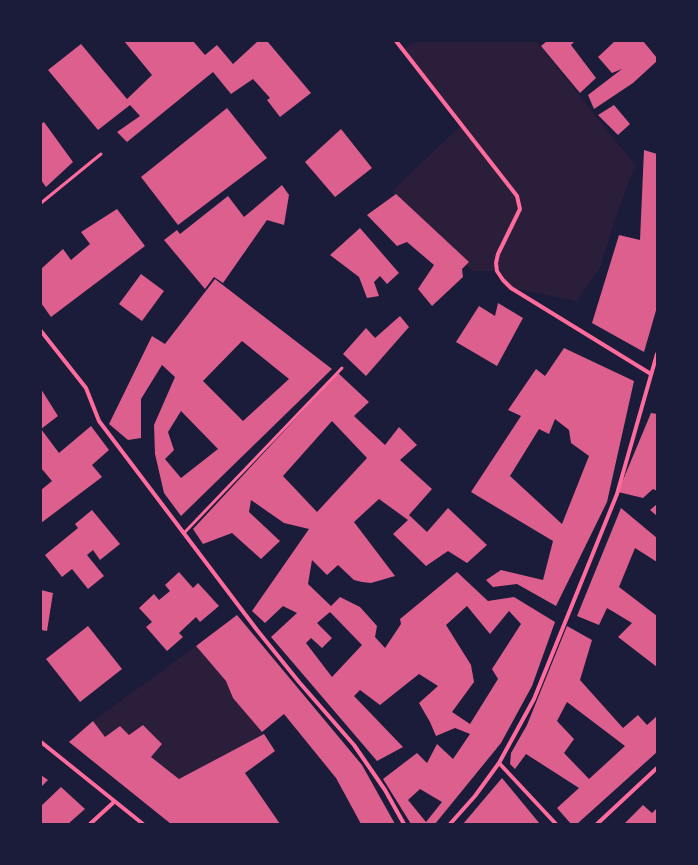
<!DOCTYPE html>
<style>
body{margin:0}
#map{position:relative;width:698px;height:865px;overflow:hidden;background:#1b1b3a;font-family:Merriweather,serif}
canvas{display:block}
.frame{position:absolute;inset:0;border:42px solid #1b1b3a;pointer-events:none}
</style>
<div id="map">
<canvas width="698" height="865"></canvas>
<div class="frame"></div>
</div>
<script>
const ctx = document.querySelector('canvas').getContext('2d');
ctx.lineJoin = 'round';
function fillPath(path, color) { ctx.fillStyle = color; ctx.fill(path, 'evenodd'); }
function stroke(path, color, width, dash) { ctx.strokeStyle = color; ctx.lineWidth = width; ctx.lineCap = dash ? 'butt' : 'round'; ctx.setLineDash(dash || []); ctx.stroke(path); }
fillPath(new Path2D(`
 M415,41H536L635,165L615,220L600,268L577,301L511,288L497,265V271H473L392,191L461,125L403,50Z
 M196,646L226,681L253,721L264,734L179,779L151,757L162,744L143,725L129,735L120,726L105,737L93,721Z`), '#2a1e3b');
fillPath(new Path2D(`
 M124,41H193L205,55L217,45L233,64L258,41H267L311,93L280,117L267,100L270,98L253,79L231,94L213,72L127,142L117,132L140,116L130,105L98,130L48,70L81,44L127,99L152,75Z
 M547,41H575L571,45L596,78L580,93L541,46Z
 M615,41H643L657,58V61L633,83L594,109L588,95L622,69L612,73L598,57Z
 M614,105L630,124L618,135L598,115Z
 M227,108L267,158L178,225L141,177Z
 M44,122L73,162L46,187L41,180V124Z
 M341,129L372,168L335,197L305,162Z
 M644,150L657,154V307L644,352L592,323L619,235L640,240Z
 M282,185L289,195L284,225L267,220L223,283L214,277L205,289L164,240L177,230L180,234L228,196L244,217Z
 M396,194L469,262L462,269L463,277L432,306L418,289L434,265L407,242L397,246L367,215Z
 M117,209L145,246L51,317L41,303V269L63,249L71,260L90,244L81,232Z
 M360,228L399,273L387,284L380,276L374,282L379,296L367,298L359,277L330,255Z
 M141,274L164,291L142,321L119,304Z
 M215,279L332,369L181,516L164,493L155,454L154,425L175,377L162,365L141,399V438L128,440L109,424L152,336L165,344ZM242,341L289,379L243,421L203,381ZM181,411L218,449L181,478L165,459L174,450L168,432Z
 M498,303L523,318L497,366L456,342L479,306L495,316Z
 M400,316L409,327L366,376L343,354L366,328L375,338Z
 M564,348L634,381L607,502L556,606L517,584L493,587L486,580L501,570L543,580L553,541L471,492L521,416L508,410L536,369L545,376ZM555,419L569,430L571,443L589,456L562,524L510,476L539,429L549,434Z
 M338,373L369,402L354,416L385,445L399,427L417,445L400,460L432,489L409,515L427,532L448,508L487,545L467,563L448,551L426,566L393,534L408,520L379,499L354,522L395,576L371,583L362,582L354,580L338,565L327,575L312,560L308,584L331,606L340,597L360,607L377,626L375,637L385,648L401,624L400,619L457,572L488,601L514,597L555,622L532,686L501,743L435,824H411L383,779L417,753L427,763L437,744L453,759L470,734L455,728L436,736L430,722L419,703L438,686L419,674L380,705L360,690L354,696L403,747L377,761L271,637L297,613L283,606L265,623L252,611L309,529L284,523L251,500L249,512L280,541L261,559L232,533L203,544L193,529ZM332,421L367,458L317,512L283,476ZM467,606L490,634L509,611L521,624L492,669L498,679L470,724L452,712L474,682L471,665L446,625ZM330,612L362,645L332,677L306,643L311,638L322,648L332,638L317,623ZM420,789L442,802L426,822L408,800Z
 M41,389L58,416L41,429Z
 M651,413L657,414V491L653,489L643,498L618,492Z
 M91,426L109,450L92,465L102,477L41,523V490L52,481L41,468V429L59,453Z
 M657,504V516L650,510Z
 M621,508L657,538V562L635,548L619,587L657,616V667L618,637L632,623L607,608L599,625L577,616Z
 M92,510L120,544L100,560L93,550L87,555L104,576L88,589L72,569L62,577L45,555L78,528L75,524Z
 M179,572L193,588L198,583L219,606L200,622L196,617L179,633L183,637L167,651L146,627L152,622L139,608L154,594L159,600L170,591L165,585Z
 M41,590L53,593L47,631L41,630Z
 M237,615L362,765L395,824H361L336,778L284,714L262,732L233,698L226,681L196,646Z
 M88,626L122,669L80,702L46,659Z
 M567,626L592,640L580,680L623,728L638,715L647,725L657,716V752L577,824H571L557,808L579,788L526,754L515,769L510,764L511,753L527,725ZM567,702L625,746L589,779L564,753L574,739L557,721Z
 M93,721L105,737L120,726L129,735L143,725L162,744L151,757L179,779L264,734L275,751L245,773L280,824H171L69,742Z
 M41,775L48,780L41,787Z
 M502,778L540,824H463Z
 M61,787L85,809L68,824H41V806Z
 M643,805L652,813L657,808V824H624Z`), '#dd5f8e');
stroke(new Path2D(`
 M41,203L101,154
 M184,533L342,368`), '#ff6b9d', 3);
stroke(new Path2D(`
 M396,41L517,196L520,209L498,254L496,263L497,271L503,280L511,288L651,374
 M41,331L86,388L99,421L257,630L299,682L354,745L385,790L404,824
 M41,742L143,824
 M499,763L556,824
 M90,824L114,802
 M450,824L475,796L499,763L534,699L617,494L657,354
 M597,824L657,768`), '#ff6b9d', 4);
</script>
